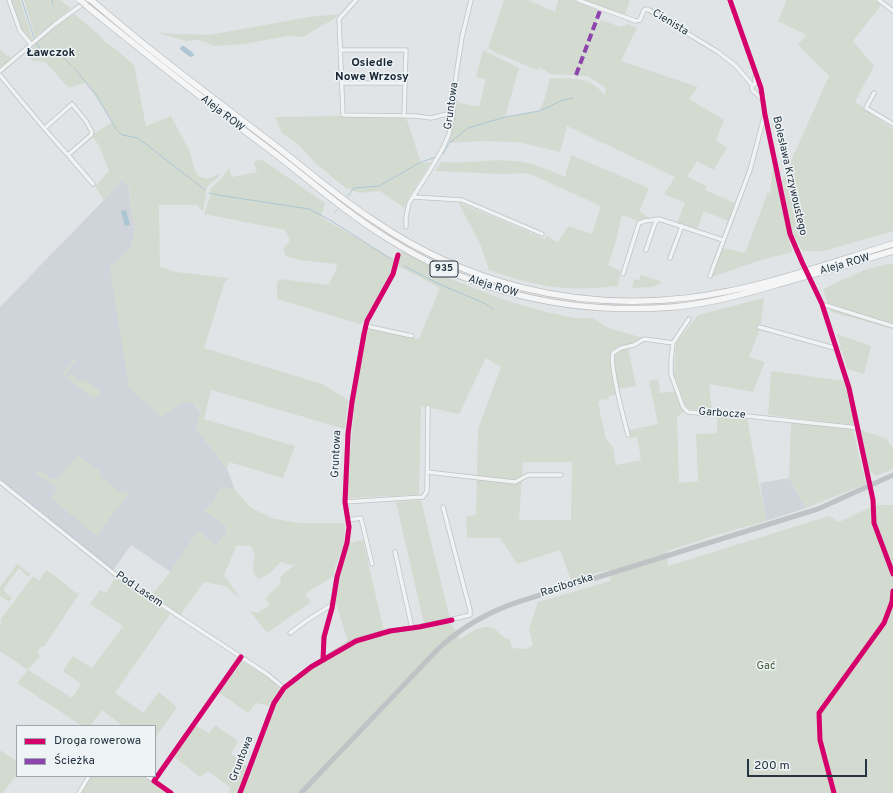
<!DOCTYPE html>
<meta charset="utf-8">
<style>
body{margin:0}
#map{position:relative;width:893px;height:793px;overflow:hidden;background:#e1e4e6;font-family:Overpass,sans-serif}
canvas{display:block}
.legend{position:absolute;left:16px;top:725px;width:140px;height:52px;box-sizing:border-box;background:#eef3f6;border:1px solid #9ea7ae;margin:0;padding:5px 7px;list-style:none;font-size:12px;color:#263541}
.legend li{display:flex;align-items:center;gap:8px;height:20px}
.legend b{width:20px;border:1px solid #9ea7ae}
.scale{position:absolute;left:747px;top:759px;width:120px;height:18px;box-sizing:border-box;border:2px solid #263541;border-top:0;padding-left:5px;font-size:12px;line-height:14px;white-space:nowrap;color:#263541;-webkit-text-stroke:3px #eef3f6;paint-order:stroke}
</style>
<div id="map">
<canvas width="893" height="793"></canvas>
<ul class="legend">
<li><b style="height:5px;background:#d6006c"></b>Droga rowerowa</li>
<li><b style="height:5px;background:#8e44ad"></b>Ścieżka</li>
</ul>
<div class="scale">200 m</div>
</div>
<script>
const ctx = document.querySelector('canvas').getContext('2d');
ctx.lineJoin = 'round';
function fillPath(path, color) { ctx.fillStyle = color; ctx.fill(path, 'evenodd'); }
function stroke(path, color, width, dash) { ctx.strokeStyle = color; ctx.lineWidth = width; ctx.lineCap = dash ? 'butt' : 'round'; ctx.setLineDash(dash || []); ctx.stroke(path); }
function label(font, color, halo, rows, align = 'center') {
  ctx.font = font + ' Overpass,sans-serif'; ctx.lineWidth = 3; ctx.setLineDash([]); ctx.textBaseline = 'middle'; ctx.strokeStyle = halo; ctx.fillStyle = color; for (const [text, x, y, turn = 0] of rows) {
    ctx.save(); ctx.translate(x, y); ctx.rotate((+turn || 0) * Math.PI / 180); ctx.textAlign = isNaN(turn) ? turn : align; if (halo) ctx.strokeText(text, 0, 0); ctx.fillText(text, 0, 0); ctx.restore();
  }
}
fillPath(new Path2D(`
 M123,179L129,188L130,206L135,230L131,247L110,268L181,403H193L201,412L196,428L227,469L235,490L221,487L212,504L204,510L226,526L227,532L221,540L216,546L198,531L171,572L131,545L112,572L56,524L0,479V307L104,200Z
 M789,478L806,508L766,521L760,483Z`), '#ced4da');
fillPath(new Path2D(`
 M10,0H20L33,40L30,41L22,31Z
 M24,0H60L71,8L35,37Z
 M504,0H528L555,12L558,0H574L597,8V11L600,12L597,22L600,23L601,20L621,27L627,24L637,28L621,61L698,87L689,99L724,120L716,141L727,147L714,170L697,161L687,177L707,186L705,190L735,203L728,221L704,211L697,229L677,223L685,203L664,194L675,177L567,126L560,152L518,142L481,141L449,143L457,102L479,107L486,79L476,77L483,50L519,68L505,117L539,111L545,98L550,78C572,79 590,75 604,95L606,88L588,76L550,74L540,67L537,70L494,52L488,48Z
 M582,0H630L625,15Z
 M787,0H875L882,4L853,41L874,66L855,102L893,129V231L824,251H803L792,234L782,181L829,76L798,45L806,35L778,21Z
 M73,13L97,33L106,43L117,50L134,65L146,126L171,116L189,150L196,173L200,177L207,179L220,174V175L207,187L203,212L197,205H159L160,267L177,272L228,278L224,284L204,348L322,384L348,400L345,429L211,390L204,419L295,446L283,478L229,462L227,469L196,428L201,411L193,403H181L162,417L129,388L110,268L131,247L135,230L130,206V188L122,180L104,200L95,186L109,171L99,146L92,136L93,134L112,122L86,82L69,88L45,62L33,61L25,55L41,39Z
 M339,14L335,18L303,37L287,36L245,44L215,46L199,40L186,41L158,33L209,35L309,17Z
 M0,50L7,56L9,55L12,59L0,69Z
 M340,116L406,117L421,163L431,162L408,199L404,208L380,191L359,193L344,187L313,161L299,145L282,133L275,117Z
 M571,155L649,188L639,211L649,218L638,221L622,215L616,241L608,265L620,271L618,286C568,292 536,287 489,270L481,246L458,202L545,239L547,236L558,242L568,226L592,234L601,206L528,173L502,174L435,171L441,162C466,164 490,158 515,161C532,162 549,170 565,177Z
 M261,159L325,203L321,217L395,260L391,273L363,322L360,324L277,299V282L281,279L328,285L336,270L337,264L299,260L286,256L283,249L290,240L285,230L204,214L211,193L210,189L223,177L229,167L232,177L257,172L254,162Z
 M773,166L792,252L758,261L712,277L723,248L745,253L768,192L770,194Z
 M402,249L451,279L502,299L542,311L574,318H593L608,328L643,338C632,345 614,345 610,358L617,394L610,396L606,400L601,399L598,403L606,439L613,447L616,465L641,460L637,437L630,438L626,422L630,430L658,424L649,381L658,379L660,393L675,391L684,411L677,417L679,483L698,481L696,434L717,433V416L747,418L766,521L713,536L667,551L668,566L829,516L839,522L875,505H893V793H229L231,788L208,771L200,777L173,756L195,725L209,733L215,725L238,741L231,754L248,767V770L278,694L271,702L270,706L256,703L248,713L218,692L241,661C251,667 277,680 280,691L283,687C304,673 333,651 356,642C386,631 419,628 450,622L460,639C469,634 485,622 495,629C500,633 503,638 510,640L512,648L526,649L533,645L529,629L538,602L611,581L609,570L571,580L560,550L517,564L500,538H467L466,516L476,515L478,429L501,367L486,358L459,414L421,406L419,495L346,498L356,388L365,337L370,329L419,339L440,288L398,266ZM523,462H572L571,520H519Z
 M893,263V329L831,312L823,289L864,270Z
 M641,275L663,282L652,287L632,288L634,279L639,280Z
 M764,298L760,329L749,357L765,362L753,392L709,384L712,412L689,409L685,405L674,375L676,343L698,315Z
 M837,334L871,346L864,374L847,369Z
 M628,348L636,386L619,389L613,358L614,353Z
 M75,358L77,359L65,374L68,376L70,373L81,382L85,379L94,387L96,386C99,390 101,393 98,398H92L62,374Z
 M771,371L845,381L855,425L768,415Z
 M791,422L853,430L866,484L806,508L789,478Z
 M861,430L887,439L893,448V469L876,476L869,470Z
 M77,455L101,472L100,476L121,493L125,490L129,494L114,512L97,536L52,499L57,488L36,474L40,470L51,479H58Z
 M221,487L235,490L250,507L271,518L299,523H345L344,545L335,567L334,576L305,594L311,602L267,633L250,611L258,613L270,605L266,599C269,592 277,589 281,582L280,577L298,562L292,565L281,562L269,574L258,579L253,571V567L255,555L251,546L237,545L224,575L241,599L225,586L204,582L180,616L151,596L171,571L198,531L216,546L227,532L226,526L204,510L212,504Z
 M421,500L450,619L424,624L396,502Z
 M363,540L384,631L348,642L335,600L339,579L349,543Z
 M17,564L30,574L28,577L19,568L3,590L12,598L9,602L0,596V587Z
 M46,570L58,578L77,594L81,591L44,647L42,646L37,652L40,656L28,670L72,698L81,684L63,671L73,656L92,668L123,626L90,604L100,590L106,593L115,578L170,614L115,693L142,712H144L159,692L177,707L155,738V726H123L102,710L90,726H82L17,683L28,670L0,651V624L2,622L0,620L33,576L39,581Z
 M0,750L17,761V774L3,793H0Z
 M91,776H145L168,793H80Z`), '#d3dbd1');
fillPath(new Path2D(`
 M182,46H184L193,53L194,56L190,57L181,50L180,48Z
 M126,210L130,225L125,226L121,211Z`), '#acc6d4');
stroke(new Path2D(`
 M22,0L34,38
 M52,0L53,5
 M36,43L41,49L60,54L71,65
 M74,68L97,96L116,129L122,135L138,138L205,190
 M443,154L449,143L468,128L505,117L539,111L549,107L560,101L573,98
 M209,193L218,195L309,209L330,220L391,259
 M348,196L354,188L379,186L419,163L436,157
 M335,212L337,210
 M404,266L441,285L484,303L493,309`), '#acc6d4', 1);
const minor = new Path2D(`
 M9,0L20,31L31,44
 M356,0L339,19L343,115L415,116L431,118L447,114H453
 M578,0L636,21L640,20L644,10L646,9L649,10L718,52L736,66L753,86
 M730,0L761,88L765,115L790,234L802,262
 M879,0L893,11
 M341,50H406L404,116
 M0,71L54,25L88,0
 M0,75C22,102 44,129 68,155L91,135L92,132L86,121L72,104L45,128
 M755,77V84L752,87V90L762,99
 M341,83H405
 M874,93L866,108L893,124
 M68,155L93,184
 M413,197L462,200L542,234
 M406,227V217L409,203L430,170L443,148L449,134L453,114L456,76L462,37L471,0
 M646,250L655,223L659,219L723,240
 M670,258L682,226
 M623,274L639,223L645,221L659,219
 M710,276L750,170L764,117
 M812,283L822,304L849,388L870,486
 M822,304L893,326
 M689,319L673,343L671,361V374L683,407L688,412L709,414H728L850,427L857,428
 M366,326L412,336
 M759,327L838,349
 M628,435C624,419 609,365 613,353L621,348L634,345L644,339L673,343
 M427,472L515,482L528,475H561
 M0,482L116,575L267,674L284,688
 M345,502L423,497L427,491L428,407
 M443,507L470,610V615
 M348,520L361,518L372,564
 M395,552L412,628
 M290,633L306,621L333,604
 M323,660L324,637L332,608L337,577L347,543L349,527L345,502L348,434L352,402L364,334L367,321L393,274L398,255
 M147,776L171,793
 M154,781L241,657
 M79,793L89,776
 M240,793L274,703L284,688L311,667L350,643L361,639L390,631L429,625L470,615`);
const primary = new Path2D(`
 M91,0C110,16 130,33 150,49C191,82 234,114 276,146C308,171 339,198 373,220C466,284 575,311 687,298C756,290 827,264 893,244
 M88,7C151,58 214,108 278,156C314,184 348,214 387,238C475,294 570,315 673,307C708,304 742,295 775,285C814,274 854,263 893,251`);
stroke(minor, '#bfc2c4', 5);
stroke(primary, '#bdc1c4', 7);
stroke(minor, '#f0f2f3', 3.5);
stroke(new Path2D(`
 M301,793L439,648C463,626 490,611 521,601L818,509L893,475`), '#bfc3c6', 5);
stroke(primary, '#f5f5f6', 5.5);
const minorBridge = new Path2D(`
 M802,262L812,283`);
const primaryBridge = new Path2D(`
 M80,0L88,7`);
stroke(minorBridge, '#bfc2c4', 5, []);
stroke(primaryBridge, '#bdc1c4', 7, []);
stroke(minorBridge, '#f0f2f3', 3.5);
stroke(primaryBridge, '#f5f5f6', 5.5);
stroke(new Path2D(`
 M576,75L601,8`), '#8e44ad', 4, [8, 4]);
stroke(new Path2D(`
 M730,0L761,88L765,115L790,234L802,262L822,304L849,388L873,500L874,523L893,574
 M323,660L324,637L332,608L337,577L347,543L349,527L345,502L348,434L352,402L364,334L367,321L393,274L398,255
 M171,793L154,781L241,657
 M240,793L274,703L284,688L311,667L356,641L390,631L419,627L452,620
 M834,793L820,740L819,713L884,623L892,602L893,591`), '#d6006c', 5);
for (const [x, y, w] of [
 [444,269,28]
]) { const box = new Path2D(); box.roundRect(x - w / 2, y - 8, w, 16, 3); ctx.fillStyle = '#eef3f6'; ctx.fill(box); stroke(box, '#263541', 1); }
label('bold 10px', '#263541', null, [
 ["935",444,269]
]);
label('11px', '#263541', '#eef3f6', [
 ["Cienista",670,23,31],
 ["Gruntowa",452,106,-82],
 ["Aleja ROW",222,114,38],
 ["Bolesława Krzywoustego",789,176,77],
 ["Aleja ROW",845,265,-16],
 ["Aleja ROW",493,287,17],
 ["Garbocze",722,414,4],
 ["Gruntowa",337,454,-87],
 ["Raciborska",567,586,-18],
 ["Pod Lasem",139,590,34],
 ["Gruntowa",242,759,-69]
]);
label('11px', '#425e32', '#eef3f6', [
 ["Gać",766,667]
]);
label('bold 12px', '#182532', '#eef3f6', [
 ["Ławczok",51,54],
 ["Osiedle",372,64],
 ["Nowe Wrzosy",372,78]
]);
</script>
